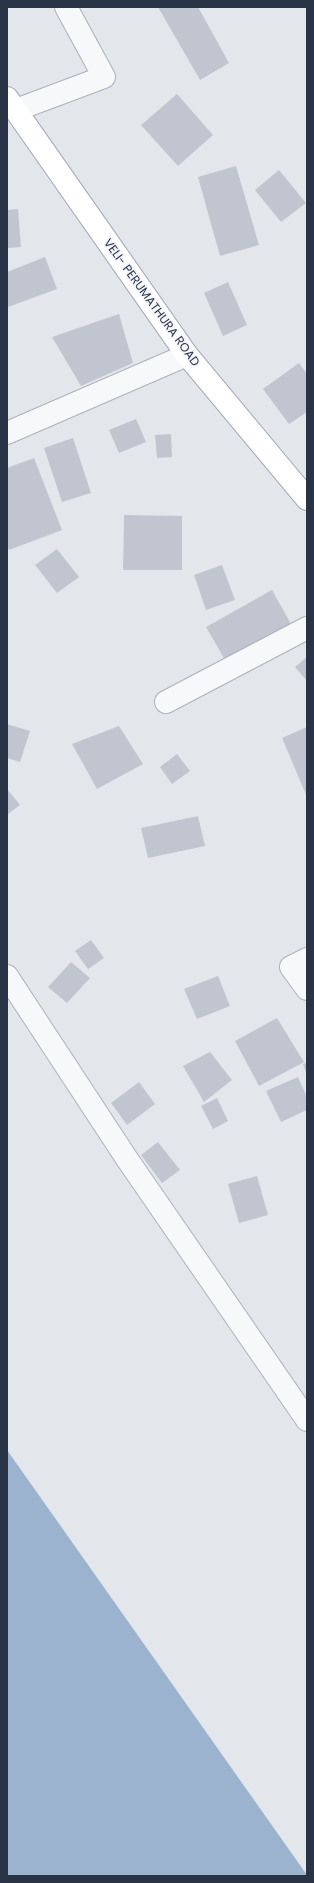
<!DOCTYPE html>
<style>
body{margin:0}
#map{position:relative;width:314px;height:1883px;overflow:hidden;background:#e3e7ec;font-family:Poppins,sans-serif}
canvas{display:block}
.frame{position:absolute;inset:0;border:8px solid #293346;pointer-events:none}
</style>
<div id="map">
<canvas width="314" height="1883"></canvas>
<div class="frame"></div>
</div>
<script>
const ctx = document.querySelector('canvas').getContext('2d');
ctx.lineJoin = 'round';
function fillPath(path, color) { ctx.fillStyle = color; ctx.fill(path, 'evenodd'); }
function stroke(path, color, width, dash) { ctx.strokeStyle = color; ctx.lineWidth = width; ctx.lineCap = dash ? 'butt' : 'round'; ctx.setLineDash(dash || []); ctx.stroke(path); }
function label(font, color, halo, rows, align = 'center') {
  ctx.font = font + ' Poppins,sans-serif'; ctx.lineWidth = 4; ctx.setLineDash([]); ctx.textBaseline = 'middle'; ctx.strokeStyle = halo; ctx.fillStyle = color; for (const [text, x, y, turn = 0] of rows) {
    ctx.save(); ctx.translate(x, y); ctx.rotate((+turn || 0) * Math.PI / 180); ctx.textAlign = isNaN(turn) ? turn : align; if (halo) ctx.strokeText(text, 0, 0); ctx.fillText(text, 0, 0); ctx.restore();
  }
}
fillPath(new Path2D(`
 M7,1450L307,1875V1876H7Z`), '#9cb3cf');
fillPath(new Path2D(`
 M158,7H198L229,63L200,80Z
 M177,94L213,135L178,166L141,125Z
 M236,166L259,245L220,256L198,177Z
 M279,170L306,203L281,222L255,190Z
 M18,209L21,247L7,248V210Z
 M45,257L57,289L8,307L7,272Z
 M228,282L247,325L223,336L204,293Z
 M119,314L133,363L81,386L52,337Z
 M299,363L307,374V412L289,424L263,389Z
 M136,419L146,442L119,453L109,430Z
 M171,434L172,457L157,458L155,435Z
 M73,438L91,493L62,502L44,448Z
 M34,458L62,530L9,550L7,545V468Z
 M124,515L182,516V570H123Z
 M57,549L79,577L57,593L35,565Z
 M222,565L235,600L206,610L194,575Z
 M272,590L291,624L225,660L206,627Z
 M307,657V681L295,667Z
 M7,724L30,731L20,762L7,758Z
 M119,726L143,764L97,789L72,744Z
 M307,727V797L282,738Z
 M177,754L190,771L172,784L160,767Z
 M7,789L20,805L7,815Z
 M198,816L205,846L148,858L141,828Z
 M91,940L104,958L88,969L75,951Z
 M71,962L90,978L67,1003L48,987Z
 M218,976L230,1006L197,1019L184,989Z
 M277,1018L304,1062L259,1086L235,1041Z
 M210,1052L232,1080L204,1102L183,1066Z
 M307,1063V1075L303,1064Z
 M298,1077L307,1097V1110L281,1122L266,1091Z
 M139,1082L155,1104L127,1125L111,1103Z
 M217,1098L228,1121L213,1129L201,1106Z
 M158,1142L180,1170L162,1183L141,1155Z
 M257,1176L268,1215L239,1223L228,1184Z`), '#c0c5d0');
const minor = new Path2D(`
 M16,110L104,77L66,7
 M7,433L187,355
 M166,702L307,628
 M307,959L291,967L307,989
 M7,976L127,1159L307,1420`);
const major = new Path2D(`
 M7,98L187,355L307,499`);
stroke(minor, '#abb1ba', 24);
stroke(major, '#a2aab9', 24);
stroke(minor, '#f7f8fa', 22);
stroke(major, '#fff', 22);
label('12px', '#293346', '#f4f6f9', [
 ["VELI- PERUMATHURA ROAD",151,303,54]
]);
</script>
